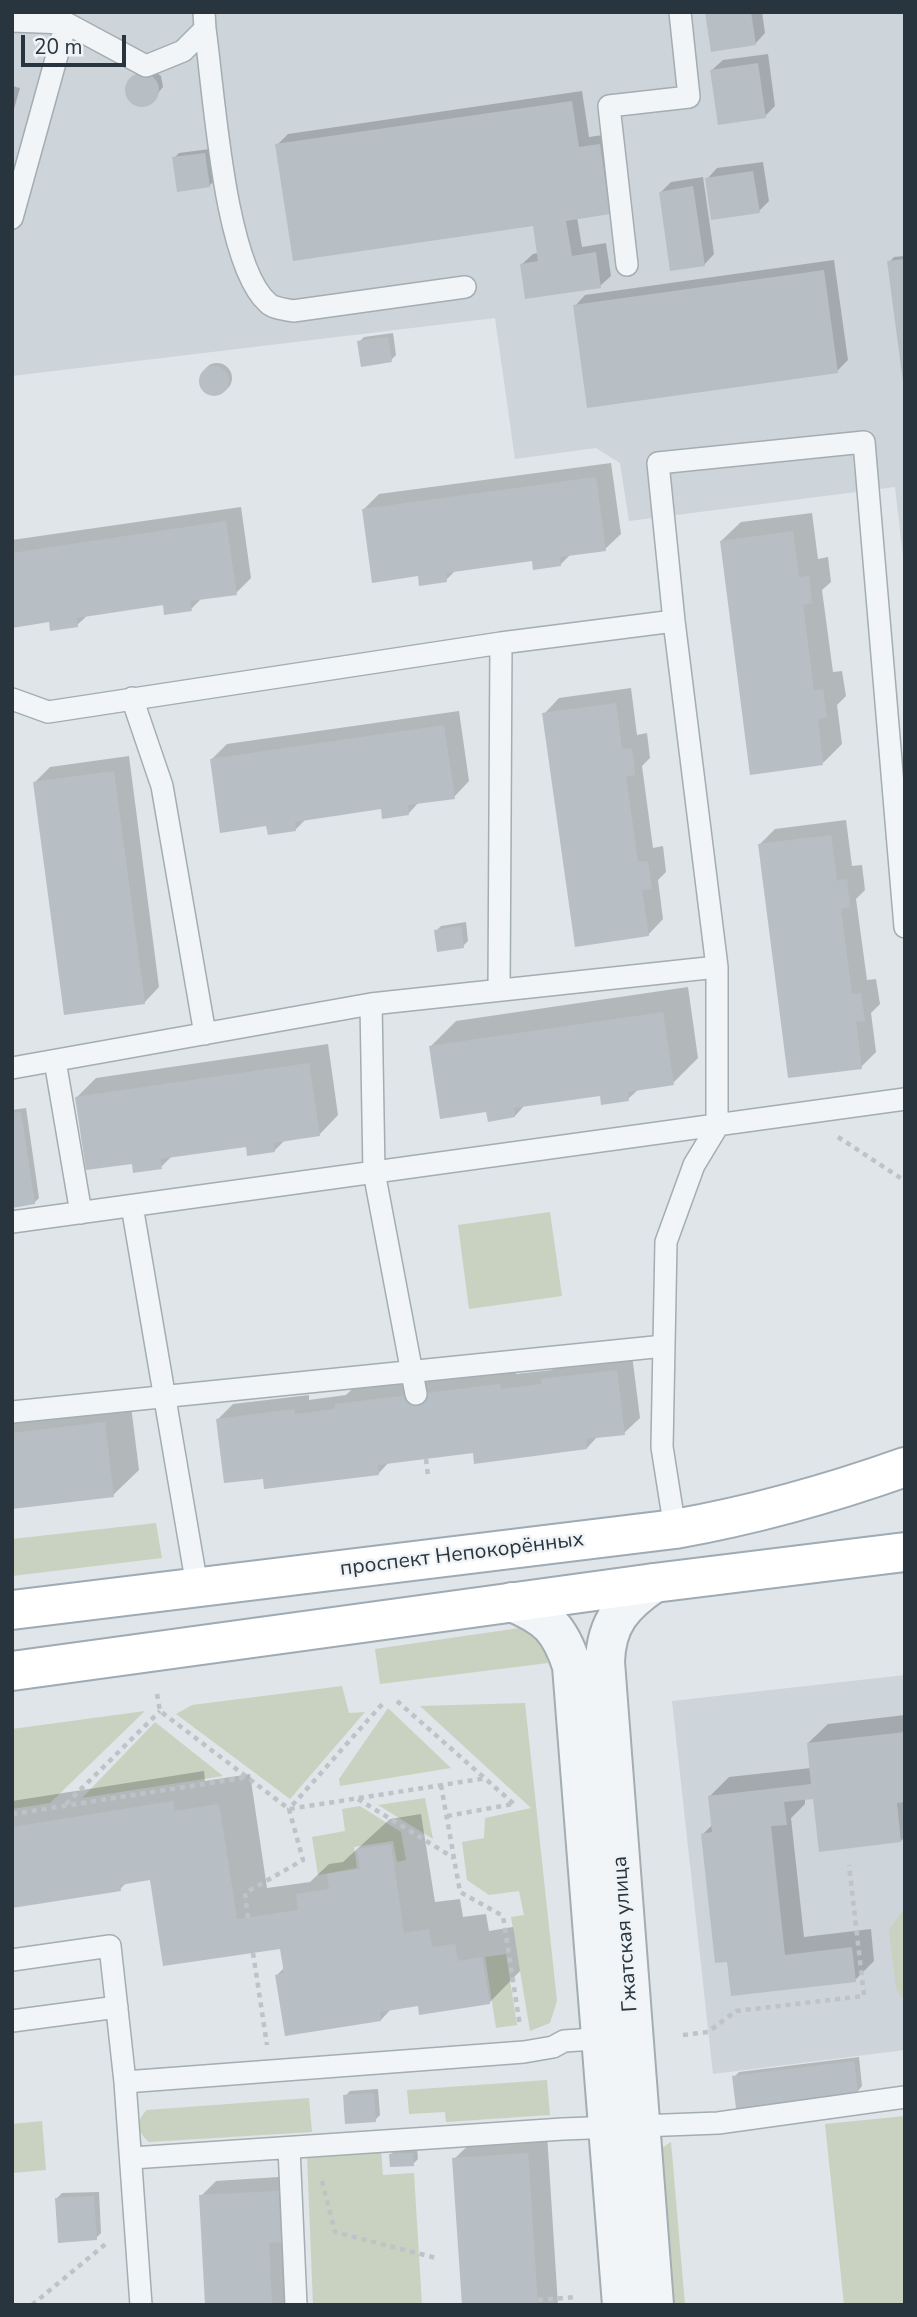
<!DOCTYPE html>
<meta charset="utf-8">
<style>
body{margin:0}
#map{position:relative;width:917px;height:2317px;overflow:hidden;background:#dfe5e8;font-family:"Nunito Sans",sans-serif}
canvas{display:block}
.frame{position:absolute;inset:0;border:14px solid #28353f;pointer-events:none}
.scale{position:absolute;left:21px;top:35px;width:105px;height:32px;box-sizing:border-box;border:4px solid #28353f;border-top:0;padding-left:9px;font-size:21px;line-height:24px;white-space:nowrap;color:#28353f;-webkit-text-stroke:5px #eff3f6;paint-order:stroke}
</style>
<div id="map">
<canvas width="917" height="2317"></canvas>
<div class="frame"></div>
<div class="scale">20 m</div>
</div>
<script>
const ctx = document.querySelector('canvas').getContext('2d');
ctx.lineJoin = 'round';
function fillPath(path, color) { ctx.fillStyle = color; ctx.fill(path, 'evenodd'); }
function stroke(path, color, width, dash) { ctx.strokeStyle = color; ctx.lineWidth = width; ctx.lineCap = dash ? 'butt' : 'round'; ctx.setLineDash(dash || []); ctx.stroke(path); }
function label(font, color, halo, rows, align = 'center') {
  ctx.font = font + ' "Nunito Sans",sans-serif'; ctx.lineWidth = 5; ctx.setLineDash([]); ctx.textBaseline = 'middle'; ctx.strokeStyle = halo; ctx.fillStyle = color; for (const [text, x, y, turn = 0] of rows) {
    ctx.save(); ctx.translate(x, y); ctx.rotate((+turn || 0) * Math.PI / 180); ctx.textAlign = isNaN(turn) ? turn : align; if (halo) ctx.strokeText(text, 0, 0); ctx.fillText(text, 0, 0); ctx.restore();
  }
}
fillPath(new Path2D(`
 M12,12H905V573L895,487L629,521L620,463L596,448L515,459L495,318L12,376Z
 M905,1675V2050L713,2074L672,1701Z`), '#cdd4da');
fillPath(new Path2D(`
 M550,1212L562,1296L469,1309L458,1225Z
 M156,1523L162,1558L12,1576V1539Z
 M526,1627L545,1649L548,1663L380,1684L375,1649Z
 M342,1686L349,1713L365,1712L290,1799L176,1714L192,1705Z
 M525,1703L557,2001L550,2023L530,2031L511,1917L524,1915L519,1891L489,1895L467,1880L462,1842L484,1838L485,1818L531,1808L420,1706Z
 M388,1708L451,1768L340,1786L339,1779Z
 M145,1711L50,1803L12,1809V1729Z
 M155,1722L223,1776L82,1798Z
 M425,1798L433,1839L378,1805Z
 M360,1806L401,1832L406,1860L397,1862L393,1841L354,1847L357,1868L318,1875L312,1837L345,1831L342,1809Z
 M905,1907V2002L896,1989L889,1930Z
 M506,1954L517,2025L496,2028L485,1957Z
 M547,2080L550,2115L446,2122L445,2112L409,2114L407,2090Z
 M309,2098L312,2132L149,2142C137,2132 135,2121 147,2110Z
 M905,2116V2305H844L825,2124Z
 M42,2121L46,2170L12,2173V2124Z
 M671,2142L685,2305H670L657,2151Z
 M381,2150L383,2175L414,2173L422,2305H313L307,2155Z`), '#c9d2c0');
fillPath(new Path2D(`
 M707,12H762L765,33L755,44Z
 M768,54L775,106L765,116L712,70L723,60Z
 M151,69L161,76L163,87L150,103L138,105L129,98L127,86L140,71Z
 M12,86L20,88L12,116Z
 M582,91L589,137L610,134L620,202L609,213L577,217L582,247L606,243L611,276L600,286L522,264L533,254L538,253L534,224L277,145L288,134Z
 M210,149L214,181L209,186L174,158L179,153Z
 M763,162L769,201L759,211L707,179L717,168Z
 M703,177L714,254L704,265L661,192L671,182Z
 M905,256V381L889,262L894,257Z
 M834,260L848,360L837,371L575,306L585,295Z
 M393,333L396,355L391,360L359,342L364,337Z
 M202 378a15 15 0 1 1 30 0a15 15 0 1 1-30 0Z
 M611,463L621,534L605,549L571,554L560,565L533,559L457,569L446,580L419,574L363,510L379,494Z
 M241,507L251,578L236,593L202,598L191,609L164,603L88,615L77,625L50,620L12,626V540Z
 M812,513L818,559L828,557L831,582L822,590L833,672L842,671L846,696L837,705L842,744L823,763L721,541L741,522Z
 M905,524V552L903,526Z
 M631,688L637,735L647,733L650,758L642,766L653,848L663,846L666,872L658,880L663,919L648,935L544,714L559,698Z
 M459,711L469,781L454,797L419,802L409,813L382,807L307,818L295,830L268,824L211,760L227,744Z
 M129,756L159,987L144,1003L35,782L50,767Z
 M846,820L852,866L862,865L865,890L856,899L867,980L876,979L880,1004L871,1013L876,1052L861,1067L759,845L775,829Z
 M466,922L468,941L463,946L436,931L441,926Z
 M688,987L698,1058L673,1083L640,1088L628,1099L602,1094L525,1105L515,1116L488,1110L431,1046L456,1021Z
 M328,1044L338,1115L319,1135L285,1140L274,1151L247,1145L172,1156L161,1167L133,1162L77,1097L96,1078Z
 M26,1108L39,1198L34,1203L12,1206V1110Z
 M632,1355L640,1418L624,1433L598,1436L587,1448L474,1451L390,1461L379,1473L264,1477L218,1419L233,1404L309,1395V1400L346,1395L352,1389L515,1369L516,1374L552,1370L558,1364Z
 M130,1398L139,1470L113,1495L12,1507V1412Z
 M905,1715V1836L901,1841L815,1797L805,1798V1804L791,1818L804,1937L871,1929L874,1961L855,1980L729,1960L703,1834L713,1824L710,1796L729,1777L811,1768L808,1743L828,1724Z
 M204,1771L205,1781L250,1774L267,1888L310,1882L329,1864L343,1862L390,1819L421,1814L435,1902L460,1899L463,1917L486,1914L489,1931L513,1927L520,1971L489,2003L419,2004L392,2008L381,2020L277,1975L285,1967L282,1947L151,1878L127,1882L120,1889L12,1906V1801Z
 M859,2057L862,2086L858,2091L790,2099L786,2108L734,2077L739,2072Z
 M378,2089L380,2115L375,2120L345,2096L350,2091Z
 M547,2134L558,2305H464L454,2159L474,2140Z
 M417,2148L418,2159L413,2164L390,2155L395,2150Z
 M294,2176L288,2305H207L201,2196L216,2181Z
 M99,2192L101,2233L96,2238L57,2198L62,2193Z`), '#0003');
fillPath(new Path2D(`
 M705,12H751L756,45L711,52Z
 M758,63L766,118L718,125L710,70Z
 M125 90a17 17 0 1 1 34 0a17 17 0 1 1-34 0Z
 M572,101L579,147L600,144L610,214L566,221L572,256L596,252L601,288L525,299L520,264L538,261L533,226L293,261L275,144Z
 M205,153L210,187L177,192L172,157Z
 M753,171L760,213L711,220L705,178Z
 M693,186L705,266L670,271L659,192Z
 M905,259V382H903L887,261Z
 M824,270L838,373L587,408L573,305Z
 M388,337L392,362L361,367L357,341Z
 M199 381a15 15 0 1 1 30 0a15 15 0 1 1-30 0Z
 M596,477L606,551L560,557L561,566L533,570L532,561L446,573L447,582L419,586L418,576L372,583L362,509Z
 M226,521L237,595L190,601L192,611L164,615L163,605L77,618L78,627L50,631L49,622L12,628V553Z
 M793,531L799,577L809,576L812,603L803,605L814,691L823,689L827,717L818,719L823,765L750,775L720,541Z
 M616,703L622,749L632,748L634,762L635,775L626,776L638,862L648,861L652,889L642,890L649,936L575,947L542,713Z
 M444,725L455,799L408,805L409,815L382,819L381,809L295,822L296,831L268,835L266,826L220,833L210,759Z
 M114,771L145,1004L64,1015L33,782Z
 M831,835L837,881L847,879L850,907L841,909L852,994L861,993L865,1021L856,1022L862,1069L788,1078L758,844Z
 M461,926L464,948L437,952L434,930Z
 M663,1012L674,1085L628,1092L629,1101L601,1105L600,1096L514,1108L515,1117L488,1122L486,1112L440,1119L429,1046Z
 M309,1063L320,1136L273,1143L275,1152L247,1156L246,1147L160,1159L162,1169L133,1173L132,1164L86,1170L75,1097Z
 M21,1112L35,1204L12,1208V1113Z
 M617,1370L625,1435L586,1439L587,1449L474,1464L473,1453L378,1465L379,1475L264,1489L263,1479L224,1483L216,1419L294,1409L295,1414L335,1409V1404L500,1384L501,1389L541,1384V1379Z
 M105,1422L114,1497L12,1509V1433Z
 M905,1732V1802L897,1803L901,1842L819,1852L813,1799L784,1802L787,1825L771,1826L785,1955L852,1947L856,1982L731,1996L727,1962L715,1963L701,1834L712,1832L708,1796L811,1784L807,1743Z
 M173,1801L175,1811L219,1804L237,1919L298,1910L296,1894L329,1889L327,1874L360,1869L357,1849L391,1844L404,1933L429,1929L432,1947L455,1944L458,1961L482,1957L490,2004L419,2015L418,2006L380,2012L381,2021L285,2036L275,1975L284,1973L280,1949L163,1966L150,1880L120,1885L121,1891L12,1908V1827Z
 M854,2061L858,2093L786,2102V2110L737,2116L732,2076Z
 M374,2093L376,2122L345,2124L343,2095Z
 M413,2153L414,2166L390,2167L389,2154Z
 M528,2153L538,2305H462L452,2158Z
 M279,2191L282,2242L269,2243L272,2305H205L199,2195Z
 M94,2196L97,2240L58,2243L55,2198Z`), '#b7bfc5');
const service = new Path2D(`
 M12,21L66,23L146,66L183,51L205,29L204,12
 M205,29C214,91 224,265 268,303C274,309 286,309 293,311L465,287
 M12,218L66,23
 M627,265L609,106L689,97L680,12
 M132,698L162,786L205,1034
 M12,699L48,712L501,643L674,621
 M499,990L501,643
 M371,1004L374,1172L416,1394
 M55,1061L81,1213
 M12,1068L371,1004L717,967
 M132,1206L197,1586
 M12,1222L905,1099
 M12,1412L664,1346
 M675,1529L662,1447L666,1242L694,1165L717,1127V967L674,621L658,463L864,442L905,927
 M12,1960L110,1946L125,2082L524,2052L553,2047L564,2041L609,2038
 M12,2021L117,2007
 M125,2082L141,2305
 M289,2148L296,2305
 M132,2158L563,2129L718,2123L905,2097`);
const minor = new Path2D(`
 M654,1583C623,1604 606,1623 605,1662L654,2305
 M512,1602C548,1617 560,1629 572,1666L622,2305`);
const primary = new Path2D(`
 M12,1610L675,1529C754,1515 829,1494 905,1467
 M12,1671L654,1583L905,1552`);
stroke(service, '#a4adb2', 24);
stroke(minor, '#a4adb2', 42);
stroke(primary, '#9fabb4', 42);
stroke(new Path2D(`
 M838,1137L905,1181
 M426,1459L428,1476
 M157,1694L160,1711L289,1809L487,1778
 M397,1701L514,1804
 M441,1785L460,1892L503,1916L520,2026
 M358,1799L454,1858
 M66,1804L160,1711
 M12,1814L249,1777
 M447,1816L513,1804
 M248,1918L245,1893L303,1860L289,1809L384,1702
 M253,1953L267,2045
 M683,2035L708,2032L736,2011L864,1996L849,1865
 M322,2181L335,2232L436,2258
 M538,2300L576,2297
 M32,2305L108,2242`), '#bdc3c7', 4.5, [5, 5]);
stroke(service, '#f2f5f7', 21);
stroke(minor, '#f2f5f7', 38);
stroke(primary, '#fff', 38);
label('21px', '#28353f', '#eff3f6', [
 ["проспект Непокорённых",462,1555,-7],
 ["Гжатская улица",626,1934,-94]
]);
</script>
